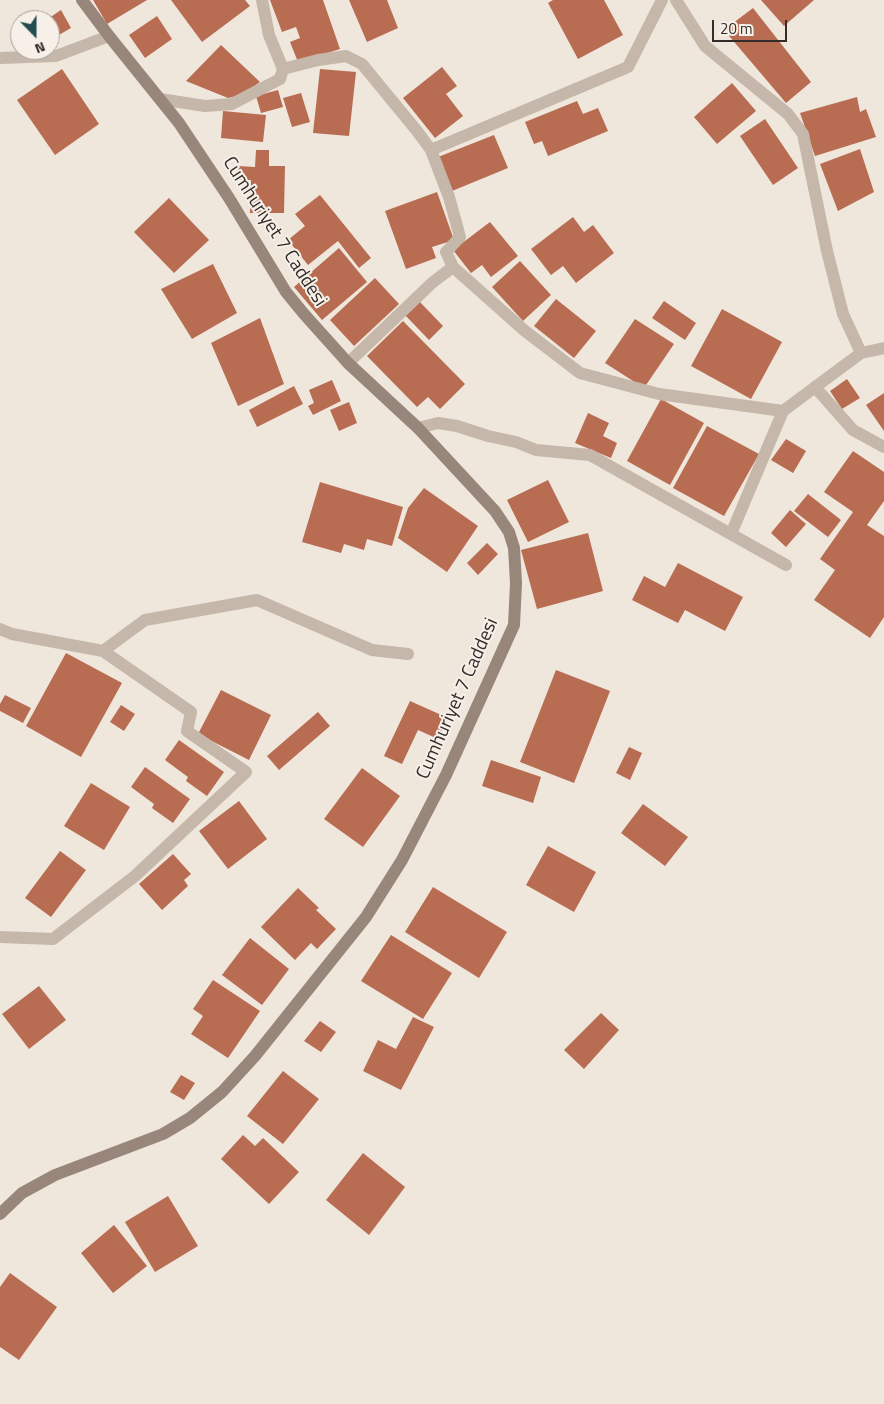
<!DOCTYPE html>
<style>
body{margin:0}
#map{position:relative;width:884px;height:1404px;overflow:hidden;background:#efe6dc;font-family:"Titillium Web",sans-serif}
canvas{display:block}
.north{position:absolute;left:10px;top:10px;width:50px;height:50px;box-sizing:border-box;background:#f7f0e8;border:1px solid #a9a29b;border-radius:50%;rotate:158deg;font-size:14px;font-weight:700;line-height:20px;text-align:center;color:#332c28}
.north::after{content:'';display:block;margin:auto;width:18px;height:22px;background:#234c50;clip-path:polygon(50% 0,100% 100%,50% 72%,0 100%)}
.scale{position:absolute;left:712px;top:20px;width:75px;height:22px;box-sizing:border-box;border:2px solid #332c28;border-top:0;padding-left:6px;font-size:15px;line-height:18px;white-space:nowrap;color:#332c28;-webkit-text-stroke:4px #f7f0e8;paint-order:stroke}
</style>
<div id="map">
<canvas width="884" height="1404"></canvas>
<div class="north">N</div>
<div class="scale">20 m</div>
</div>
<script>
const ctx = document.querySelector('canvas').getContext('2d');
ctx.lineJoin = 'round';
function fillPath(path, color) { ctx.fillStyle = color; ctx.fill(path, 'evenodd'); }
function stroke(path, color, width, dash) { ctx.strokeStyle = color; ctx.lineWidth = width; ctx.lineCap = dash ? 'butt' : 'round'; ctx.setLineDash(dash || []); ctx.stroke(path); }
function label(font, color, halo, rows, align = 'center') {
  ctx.font = font + ' "Titillium Web",sans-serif'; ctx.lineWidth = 4; ctx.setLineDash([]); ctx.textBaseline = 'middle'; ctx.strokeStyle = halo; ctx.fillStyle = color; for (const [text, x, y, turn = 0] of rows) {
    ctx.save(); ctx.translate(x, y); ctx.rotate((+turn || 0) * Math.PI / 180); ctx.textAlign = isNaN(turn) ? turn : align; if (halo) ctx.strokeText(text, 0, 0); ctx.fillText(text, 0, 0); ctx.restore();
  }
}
fillPath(new Path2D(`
 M93,0H147L107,24Z
 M171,0H245L250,6L202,42Z
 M270,0H323L340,49L298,62L290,42L300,38L296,27L282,32Z
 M349,0H387L398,28L367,42Z
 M553,0H604L623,35L578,59L548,3Z
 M761,0H814L784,26Z
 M753,8L811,82L786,103L724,30Z
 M61,10L71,28L50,40V20H46Z
 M157,16L172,39L145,58L129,35Z
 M221,45L260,82L241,95L228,98L186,81Z
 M442,67L457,86L446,94L463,116L435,138L403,98Z
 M62,69L99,124L55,155L17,100Z
 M320,69L356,72L349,136L313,133Z
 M732,83L756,111L717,144L694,117Z
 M278,90L283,107L261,113L256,96Z
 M301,93L310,122L292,127L283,98Z
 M857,97L860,112L866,109L876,137L815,156L800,113Z
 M577,101L583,114L598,108L608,131L548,156L542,141L534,144L525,122Z
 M223,111L266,115L263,142L221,138Z
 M765,119L798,168L773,185L740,136Z
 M494,135L508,168L452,191L438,157Z
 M860,149L874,192L838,211L820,164Z
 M256,150H269V166H285L284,213H250L251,180H238V166L255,167Z
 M437,192L454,240L432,247L436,258L406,269L385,211Z
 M320,195L371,258L359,268L338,241L308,265L288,240L305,226L295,214Z
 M169,198L209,240L174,273L134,232Z
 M573,217L584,232L593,225L614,253L576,283L563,266L551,275L531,249Z
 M490,222L518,256L491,277L482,265L471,273L453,250Z
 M339,248L367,282L322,320L294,287Z
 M520,261L551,295L523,321L492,287Z
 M213,264L237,313L192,339L161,289Z
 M375,278L399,304L354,346L330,320Z
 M556,299L596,331L574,358L534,326Z
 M419,301L443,326L429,340L405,315Z
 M664,301L696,323L685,340L652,318Z
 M722,309L782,342L751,399L691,366Z
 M260,318L284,384L238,406L211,343Z
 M635,319L674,344L644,388L605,363Z
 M403,321L465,384L440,409L428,397L417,407L367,356Z
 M847,379L860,398L842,409L830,391Z
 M332,380L341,401L313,415L308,406L314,403L309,390Z
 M294,386L303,404L257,427L249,410Z
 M884,393V431L866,405Z
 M661,399L704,423L670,485L627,461Z
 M349,402L357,423L339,431L330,410Z
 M588,413L609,423L603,436L617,443L611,458L575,443Z
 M707,426L759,454L724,516L673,488Z
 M786,439L806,451L793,473L771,460Z
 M853,451L884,472V501L867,525L884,536V617L870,638L814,600L835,570L820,559L853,512L824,492Z
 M548,480L569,522L528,542L507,500Z
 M320,482L403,507L392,546L367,539L364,550L344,544L341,553L302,542Z
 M424,488L478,526L447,572L398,538L408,508Z
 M808,494L841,520L828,537L794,511Z
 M790,510L806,524L786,547L771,533Z
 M588,533L603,591L537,609L521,550Z
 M487,543L498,554L478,575L467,563Z
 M678,563L743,597L725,631L685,610L678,623L632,600L644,576L665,587Z
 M66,653L122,683L81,757L26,726Z
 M556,670L610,691L574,783L520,762Z
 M221,690L271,715L249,760L198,734Z
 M5,695L31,708L23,723L0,711V704Z
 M410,701L448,718L438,739L418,730L402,764L384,756Z
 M121,705L135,714L124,731L110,722Z
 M318,712L330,726L279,770L267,756Z
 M179,740L224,772L207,796L186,781L188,777L165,760Z
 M629,747L642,753L630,780L616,773Z
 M491,760L541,777L533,803L482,786Z
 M145,767L190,799L173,823L152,808L154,804L131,787Z
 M362,768L400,796L363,847L324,819Z
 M91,783L130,807L104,850L64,826Z
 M239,801L267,839L228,869L199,831Z
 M643,804L688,837L665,866L621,833Z
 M548,846L596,872L574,912L526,885Z
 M60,851L86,870L51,917L25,898Z
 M173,854L191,874L184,880L188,886L162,910L139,884Z
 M433,887L507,932L479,978L405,932Z
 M298,888L319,908L316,910L336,929L317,949L311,943L295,960L261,927Z
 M391,935L452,973L423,1019L361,981Z
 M250,938L289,969L262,1005L222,975Z
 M213,980L260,1011L228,1058L191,1034L203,1016L193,1009Z
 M39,986L66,1020L29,1049L2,1014Z
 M601,1013L619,1030L584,1069L564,1050Z
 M413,1017L434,1027L401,1090L363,1071L378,1040L396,1049Z
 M320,1021L336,1032L321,1052L304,1041Z
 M283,1071L319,1099L283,1144L247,1116Z
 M181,1075L195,1083L184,1100L170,1092Z
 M243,1135L255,1146L263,1138L299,1172L269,1204L221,1159Z
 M363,1153L405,1187L369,1235L326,1200Z
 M168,1196L198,1246L155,1272L125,1222Z
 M114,1225L147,1266L113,1293L81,1253Z
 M10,1273L57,1307L19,1360L0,1347V1287Z`), '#b86c51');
stroke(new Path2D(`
 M676,0L705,46L788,114L803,134L827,251L843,314L861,353
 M0,58L56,56L109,36
 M283,69L318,60L346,56L362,64L417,131L431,150L449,197L460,237L446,252L453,267
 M160,99L205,106L232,104L280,79L283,69L269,35L262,0
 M431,150L628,67L662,0
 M348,363L433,282L453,267L525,331L580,373L659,394L783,411L861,353L884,348
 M815,387L853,430L884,447
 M418,428L438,423L457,426L488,436L516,442L536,450L590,455L786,565
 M731,534L783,411
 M0,629L12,634L103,651L145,620L257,600L372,650L408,654
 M0,937L53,939L135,876L246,772L187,731L191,712L103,651`), '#c5b7a9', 12);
stroke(new Path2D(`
 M0,1214L22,1193L55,1175L163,1134L190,1118L222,1092L255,1056L366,917L402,860L446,775L514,625L516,583L514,548L509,532L495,511L418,428L348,363L304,314L286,292L229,198L179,123L109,36L82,0`), '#99867b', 12);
label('19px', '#332c28', '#f7f0e8', [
 ["Cumhuriyet 7 Caddesi",274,232,57],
 ["Cumhuriyet 7 Caddesi",458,699,-66]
]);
</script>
